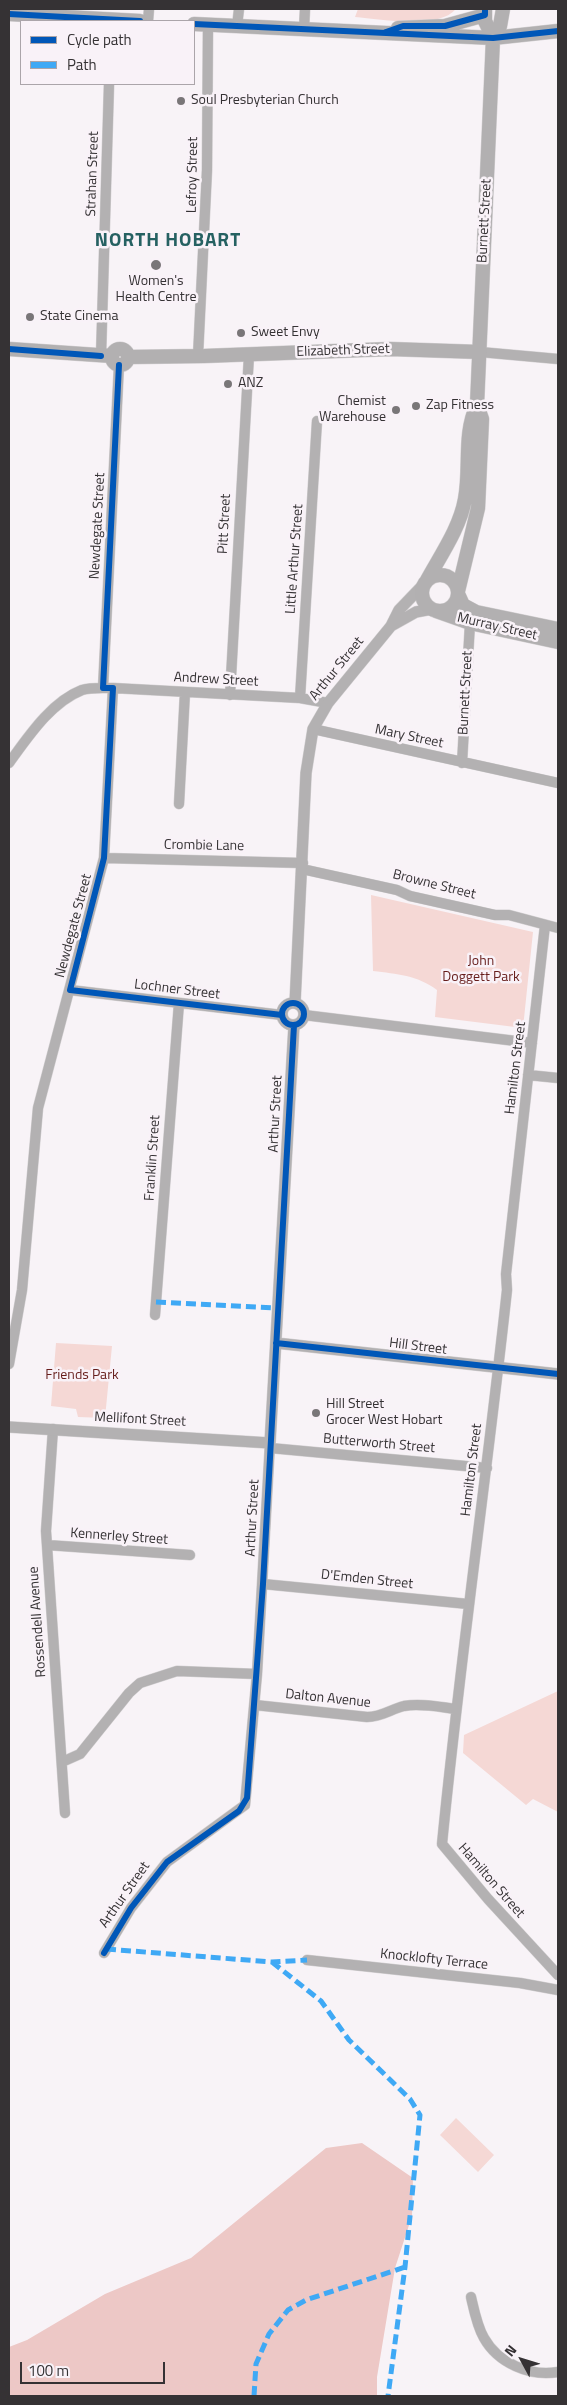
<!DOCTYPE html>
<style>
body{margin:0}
#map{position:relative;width:567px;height:2405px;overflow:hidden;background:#f8f3f7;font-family:"Titillium Web",sans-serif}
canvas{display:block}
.frame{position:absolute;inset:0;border:10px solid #353234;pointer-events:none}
.legend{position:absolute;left:20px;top:20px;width:175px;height:65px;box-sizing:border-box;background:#f9f2f8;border:1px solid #aba5aa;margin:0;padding:6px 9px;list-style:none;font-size:15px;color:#353234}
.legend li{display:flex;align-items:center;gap:10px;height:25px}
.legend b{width:25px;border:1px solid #aba5aa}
.north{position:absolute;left:497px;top:2335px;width:50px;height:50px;-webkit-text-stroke:4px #f9f2f8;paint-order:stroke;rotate:309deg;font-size:14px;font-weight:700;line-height:20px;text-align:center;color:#353234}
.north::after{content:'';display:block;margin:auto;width:18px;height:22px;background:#353234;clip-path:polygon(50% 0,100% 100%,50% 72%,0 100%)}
.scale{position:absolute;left:20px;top:2362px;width:145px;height:22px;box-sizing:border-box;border:2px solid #353234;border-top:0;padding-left:6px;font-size:15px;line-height:18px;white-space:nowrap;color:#353234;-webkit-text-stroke:4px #f9f2f8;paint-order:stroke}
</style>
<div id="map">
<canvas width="567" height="2405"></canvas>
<div class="frame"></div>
<ul class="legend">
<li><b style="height:6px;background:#0057b8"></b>Cycle path</li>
<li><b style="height:6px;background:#3fa9f5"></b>Path</li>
</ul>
<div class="north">N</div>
<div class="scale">100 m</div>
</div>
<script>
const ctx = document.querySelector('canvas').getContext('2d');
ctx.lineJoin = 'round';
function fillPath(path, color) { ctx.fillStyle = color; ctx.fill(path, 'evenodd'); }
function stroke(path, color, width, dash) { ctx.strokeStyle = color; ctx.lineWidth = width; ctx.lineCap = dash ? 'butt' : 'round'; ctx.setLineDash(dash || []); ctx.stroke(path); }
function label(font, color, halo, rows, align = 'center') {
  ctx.font = font + ' "Titillium Web",sans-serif'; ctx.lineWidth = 5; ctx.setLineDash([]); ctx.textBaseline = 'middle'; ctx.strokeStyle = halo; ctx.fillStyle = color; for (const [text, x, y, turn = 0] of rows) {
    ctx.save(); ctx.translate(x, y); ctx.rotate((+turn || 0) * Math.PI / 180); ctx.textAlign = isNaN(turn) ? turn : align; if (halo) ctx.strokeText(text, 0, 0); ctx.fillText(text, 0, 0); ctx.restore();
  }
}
fillPath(new Path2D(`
 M358,9H456C438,30 381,19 355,17Z
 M371,895L533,932L523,1028L435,1017L437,990C417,975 397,974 373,971Z
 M56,1343L112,1346L105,1418L78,1417L76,1409L51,1406Z
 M558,1691V1812L533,1799L526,1805L463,1753L464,1735Z
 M456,2118L494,2155L478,2172L440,2135Z`), '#f5d8d5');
fillPath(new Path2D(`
 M362,2143L413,2178L412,2216L395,2268L377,2377V2396H9V2347L27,2340L105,2294L191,2258L326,2148Z`), '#edc8c6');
const minor = new Path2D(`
 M148,21L149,9
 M237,26L239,9
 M304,29L305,9
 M480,352L558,359
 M101,356L109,84
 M198,356L207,170L208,24
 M103,688L119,365
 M230,695L249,355
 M300,698L317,421
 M313,729L558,783
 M9,763C28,737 51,702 82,690C91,687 103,688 113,688L300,698L328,703
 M462,763L470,623
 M179,804L185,692
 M104,858L303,863
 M302,869L397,890L410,896L495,915H509L558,928
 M545,925L506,1274L507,1290C487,1475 460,1659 442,1844L488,1899L558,1975
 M70,990L282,1015
 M304,1015L532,1043
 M528,1075L558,1078
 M155,1315L179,1003
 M9,1364L22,1290L38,1108L104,858L113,688
 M53,1429L46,1531L65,1813
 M270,1448L487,1468
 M47,1545L190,1555
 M263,1584L468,1604
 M255,1705L367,1717C382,1717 391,1709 404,1706C421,1703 439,1707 456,1709
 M62,1762L80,1754L129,1693L140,1683L177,1671L257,1674
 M104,1953L131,1908L167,1862L245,1805L257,1674L270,1443
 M307,1960L520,1983L558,1990
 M471,2297C474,2310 477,2326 484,2338C498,2363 530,2377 558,2372`);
const tertiary = new Path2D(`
 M391,626L416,612L432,609
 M295,1003L306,773L313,729L328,703L391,626L399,610L424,584
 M282 1014a11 11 0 1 1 22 0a11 11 0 1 1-22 0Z
 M276,1343L558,1374
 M9,1427L270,1443L294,1025`);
const secondary = new Path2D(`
 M9,14L140,21
 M194,24L493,38L558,31
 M398,28L445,26L485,15
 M493,38L500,26L503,9
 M9,349L112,356
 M112 357a8 8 0 1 1 16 0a8 8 0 1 1-16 0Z
 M128,357L204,356L390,349L480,352
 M422 593a18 18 0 1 1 36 0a18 18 0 1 1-36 0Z
 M426,582C440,556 460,528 465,499C471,468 463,434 477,405L493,38L485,21V9
 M458,591L478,508L482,419L477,405
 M458,594L463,605L476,612L558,629
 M436,611L470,623L558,642`);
stroke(minor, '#d4d1d3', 11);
stroke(tertiary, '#d4d1d3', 12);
stroke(secondary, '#d4d1d3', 15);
stroke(minor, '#b3b1b2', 10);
stroke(tertiary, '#b3b1b2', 11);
stroke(secondary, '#b2b0b1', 14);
stroke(new Path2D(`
 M156,1302L278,1308
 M106,1949L272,1962L307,1960
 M272,1962L321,2001L349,2040L410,2099L420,2115L405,2267L388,2396
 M254,2396L256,2364L269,2334L288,2310L306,2300L405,2267`), '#3fa9f5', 5, [10, 5]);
stroke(new Path2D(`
 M9,14L140,21
 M194,24L493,38L558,31
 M386,32L403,26H445L485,15V9
 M9,349L101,356
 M119,365L103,688H113L104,858L70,990L282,1015
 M282 1014a11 11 0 1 1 22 0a11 11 0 1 1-22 0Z
 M276,1343L558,1374
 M104,1953L131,1908L167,1862L239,1811L247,1798L263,1584L294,1025`), '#0057b8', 6);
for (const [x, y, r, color] of [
 [181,101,5,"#797678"],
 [156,265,6,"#797678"],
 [30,317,5,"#797678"],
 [241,333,5,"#797678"],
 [228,384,5,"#797678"],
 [416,406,5,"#797678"],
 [396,410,5,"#797678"],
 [316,1413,5,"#797678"]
]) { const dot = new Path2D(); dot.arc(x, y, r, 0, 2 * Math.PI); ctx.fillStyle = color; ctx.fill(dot); stroke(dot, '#f9f2f8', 2); }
label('14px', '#353234', '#f9f2f8', [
 ["Soul Presbyterian Church",191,101],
 ["Women's",156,282,"center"],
 ["Health Centre",156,298,"center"],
 ["State Cinema",40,317],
 ["Sweet Envy",251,333],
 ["ANZ",238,384],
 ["Chemist",386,402,"right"],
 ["Warehouse",386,418,"right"],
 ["Zap Fitness",426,406],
 ["Hill Street",326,1405],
 ["Grocer West Hobart",326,1421]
], 'left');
label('14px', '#353234', '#f9f2f8', [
 ["Strahan Street",93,174,-88],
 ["Lefroy Street",193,175,-89],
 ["Burnett Street",485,221,-87],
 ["Elizabeth Street",343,351,-2],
 ["Pitt Street",225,524,-87],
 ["Newdegate Street",98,526,-87],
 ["Little Arthur Street",295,559,-86],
 ["Murray Street",497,627,13],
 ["Arthur Street",337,669,-51],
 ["Andrew Street",216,680,3],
 ["Burnett Street",466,693,-87],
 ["Mary Street",409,737,12],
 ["Crombie Lane",204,846,1],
 ["Browne Street",434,885,14],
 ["Newdegate Street",74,926,-75],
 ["Lochner Street",177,990,7],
 ["Hamilton Street",516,1068,-83],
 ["Arthur Street",276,1114,-87],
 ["Franklin Street",153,1158,-86],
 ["Hill Street",418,1347,7],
 ["Mellifont Street",140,1420,3],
 ["Butterworth Street",379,1444,5],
 ["Hamilton Street",472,1470,-83],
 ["Arthur Street",253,1518,-87],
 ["Kennerley Street",119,1537,4],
 ["D'Emden Street",367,1580,6],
 ["Rossendell Avenue",38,1622,-94],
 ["Dalton Avenue",328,1699,6],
 ["Hamilton Street",491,1881,49],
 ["Arthur Street",125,1895,-55],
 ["Knocklofty Terrace",434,1960,6]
]);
label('14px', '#661d1b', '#f9f2f8', [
 ["John",481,962],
 ["Doggett Park",481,978],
 ["Friends Park",82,1376]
]);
ctx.letterSpacing = '1px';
label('bold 19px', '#266162', '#f9f2f8', [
 ["NORTH HOBART",168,241]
]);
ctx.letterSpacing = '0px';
</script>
